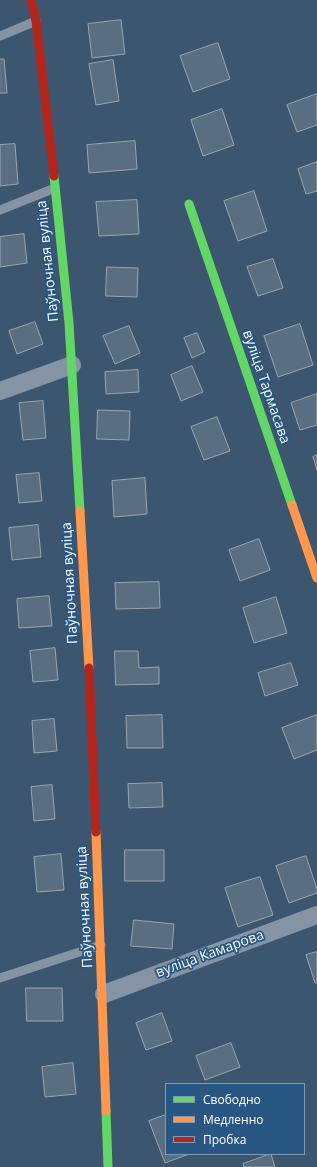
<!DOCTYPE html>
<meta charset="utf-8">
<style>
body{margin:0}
#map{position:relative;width:317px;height:1167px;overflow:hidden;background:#3d566f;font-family:"Open Sans",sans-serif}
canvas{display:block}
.legend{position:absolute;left:165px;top:1083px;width:140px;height:72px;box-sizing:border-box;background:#295783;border:1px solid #7f9ab5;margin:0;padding:5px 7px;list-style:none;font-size:12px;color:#fff}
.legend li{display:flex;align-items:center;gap:8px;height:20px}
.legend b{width:20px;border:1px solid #7f9ab5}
</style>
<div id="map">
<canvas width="317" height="1167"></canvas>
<ul class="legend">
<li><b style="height:5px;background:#63d668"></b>Свободно</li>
<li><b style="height:5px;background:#ff974d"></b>Медленно</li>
<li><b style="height:5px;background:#b3261e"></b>Пробка</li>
</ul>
</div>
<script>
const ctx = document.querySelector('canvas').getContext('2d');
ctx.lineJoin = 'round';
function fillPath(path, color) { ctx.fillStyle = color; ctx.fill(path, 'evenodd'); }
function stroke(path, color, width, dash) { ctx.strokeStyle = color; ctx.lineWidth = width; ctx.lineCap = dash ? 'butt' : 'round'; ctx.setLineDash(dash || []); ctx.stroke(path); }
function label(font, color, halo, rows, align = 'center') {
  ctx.font = font + ' "Open Sans",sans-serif'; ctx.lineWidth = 3.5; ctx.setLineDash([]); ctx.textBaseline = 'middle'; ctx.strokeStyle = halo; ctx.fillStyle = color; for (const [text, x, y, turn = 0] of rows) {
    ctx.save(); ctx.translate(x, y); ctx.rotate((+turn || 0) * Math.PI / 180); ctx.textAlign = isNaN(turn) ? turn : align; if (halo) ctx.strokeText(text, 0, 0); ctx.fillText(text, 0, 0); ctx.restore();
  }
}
const building = new Path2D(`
 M121,20L125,54L92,58L88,24Z
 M218,43L230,79L193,92L180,56Z
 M0,59H4L7,93H0Z
 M113,60L119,101L96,105L89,64Z
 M317,94V125L297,132L287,105Z
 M222,109L234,145L203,156L191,120Z
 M135,141L137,169L89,173L87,145Z
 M15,144L18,184L0,186V145Z
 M317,162V191L306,194L298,169Z
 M254,191L267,231L238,241L224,201Z
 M137,200L139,234L99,236L96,202Z
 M24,234L27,263L0,267V237Z
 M273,259L283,288L258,296L247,267Z
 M107,267L138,268L137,297L106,296Z
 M35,322L43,344L17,354L9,331Z
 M300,324L313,365L278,377L264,336Z
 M129,326L140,353L115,364L103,336Z
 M197,333L205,352L192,358L184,338Z
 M192,366L203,392L181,401L171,375Z
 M138,370L139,392L106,394L105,372Z
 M317,394V425L300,430L291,403Z
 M43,401L46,438L23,440L19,403Z
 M98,410L130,411L129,440L97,439Z
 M217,417L230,451L204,460L191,427Z
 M317,455V470L313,457Z
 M39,473L42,501L19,503L16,475Z
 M145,478L147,514L114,517L112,481Z
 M38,525L41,557L12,560L9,528Z
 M259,539L270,570L240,581L229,550Z
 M159,582L160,608L116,609L115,583Z
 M49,596L52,626L19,628L17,599Z
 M276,597L287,633L254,643L243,608Z
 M55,648L58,680L33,682L30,651Z
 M115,651H138L139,668L159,667V684L116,685Z
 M291,663L298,685L265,696L258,673Z
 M162,715L163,748H127L126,716Z
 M317,715V750L294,759L282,728Z
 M54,719L57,751L34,753L32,721Z
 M162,783L163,807L129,808L128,784Z
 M52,785L55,819L34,821L31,787Z
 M125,850H164V881H125Z
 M61,854L64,890L37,892L34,857Z
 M306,856L317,889V893L289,903L276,866Z
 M260,877L273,915L238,927L225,888Z
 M134,920L174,924L172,949L131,946Z
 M317,952V983H315L306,955Z
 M26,988H62L63,1021H27Z
 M162,1013L172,1041L146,1050L136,1023Z
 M231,1043L240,1067L205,1080L196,1056Z
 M73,1063L76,1094L45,1097L42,1067Z
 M166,1115V1154H189L165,1163L149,1121Z
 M271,1154L275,1167H244L243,1164Z`);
fillPath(building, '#5a6e81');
stroke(building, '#97a5b3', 1);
stroke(new Path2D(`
 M0,36L36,21
 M0,210L55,188
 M0,978L101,945`), '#8494a5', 9);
stroke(new Path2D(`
 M0,391L72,365
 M104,994L317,915`), '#8494a5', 18);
stroke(new Path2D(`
 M54,176L69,323L80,511
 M189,204L292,505
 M106,1111L108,1167`), '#63d668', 9);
stroke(new Path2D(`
 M292,505L317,578
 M80,511L89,668
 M96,832L106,1111`), '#ff974d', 9);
stroke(new Path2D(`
 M31,0L36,21L54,176
 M89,668L96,832`), '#b3261e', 9);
label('14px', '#fff', '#295783', [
 ["Паўночная вуліца",48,261,-96],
 ["вуліца Тармасава",266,387,71],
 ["Паўночная вуліца",70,583,-93],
 ["Паўночная вуліца",85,907,-93],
 ["вуліца Камарова",210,954,-20]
]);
</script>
